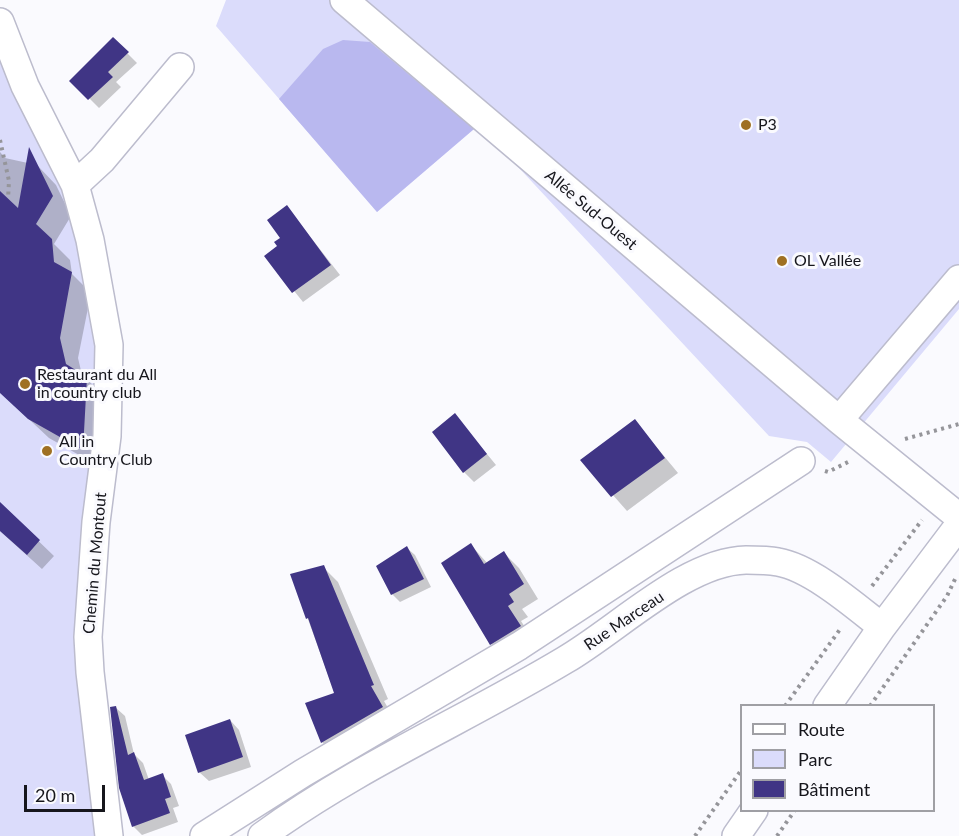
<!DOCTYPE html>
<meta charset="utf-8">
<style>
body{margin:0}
#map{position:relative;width:959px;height:836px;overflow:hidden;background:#fafafe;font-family:Lato,sans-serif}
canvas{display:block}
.legend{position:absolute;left:740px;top:704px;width:195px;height:108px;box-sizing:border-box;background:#fafafe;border:2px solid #9f9fa4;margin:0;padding:8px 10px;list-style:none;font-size:18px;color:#16161c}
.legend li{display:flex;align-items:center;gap:12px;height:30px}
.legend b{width:30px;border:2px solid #9f9fa4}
.scale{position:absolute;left:24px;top:785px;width:81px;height:27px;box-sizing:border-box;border:3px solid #16161c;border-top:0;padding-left:8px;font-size:18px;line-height:21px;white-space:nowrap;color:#16161c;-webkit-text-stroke:4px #fafafe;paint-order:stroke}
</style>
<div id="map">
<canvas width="959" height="836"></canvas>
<ul class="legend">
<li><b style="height:8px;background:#fff"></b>Route</li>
<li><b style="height:16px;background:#dbdcfb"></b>Parc</li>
<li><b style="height:16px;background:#403585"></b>Bâtiment</li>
</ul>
<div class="scale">20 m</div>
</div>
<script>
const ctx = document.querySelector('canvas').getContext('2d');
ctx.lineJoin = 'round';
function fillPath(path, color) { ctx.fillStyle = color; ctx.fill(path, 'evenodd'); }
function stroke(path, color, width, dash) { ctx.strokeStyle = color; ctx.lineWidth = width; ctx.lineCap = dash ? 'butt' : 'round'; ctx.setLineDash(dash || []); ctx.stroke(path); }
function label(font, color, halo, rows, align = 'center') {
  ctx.font = font + ' Lato,sans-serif'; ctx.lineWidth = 6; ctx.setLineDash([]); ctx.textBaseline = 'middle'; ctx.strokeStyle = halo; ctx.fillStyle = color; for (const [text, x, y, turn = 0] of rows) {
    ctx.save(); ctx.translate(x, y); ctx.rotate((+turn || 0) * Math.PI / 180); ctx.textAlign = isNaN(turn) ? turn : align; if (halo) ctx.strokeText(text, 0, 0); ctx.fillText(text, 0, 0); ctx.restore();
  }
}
fillPath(new Path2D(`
 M226,0H959V309L831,462L807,442L769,436L506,154L474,129L377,212L216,26Z
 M0,47L64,190L92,305L101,417L97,836H0Z`), '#dbdcfb');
fillPath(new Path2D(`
 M343,40L370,42L474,129L377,212L279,99L323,49Z`), '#b9b8ef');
fillPath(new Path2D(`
 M113,39L137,63L116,82L121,87L99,108L72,81Z
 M0,152L5,158L37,165L56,185L71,216L54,244L70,260L72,274L91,293L78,358L82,375L106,397L102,468L49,438L0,392Z
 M287,207L340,275L303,302L266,256L279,247Z
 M455,415L496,465L474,482L464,472Z
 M635,421L678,473L627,511L582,460Z
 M0,504L54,556L42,569L0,531Z
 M471,545L488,564L504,553L519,568L538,599L522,609L528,617L521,621L534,641L506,659L491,644Z
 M407,548L415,555L431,587L400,602L392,594L378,567Z
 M323,567L338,582L388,699L384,701L396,722L337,757L322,742L307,704L335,694L292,575Z
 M115,707L125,716L134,754L143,763L149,780L162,775L171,784L179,806L173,808L178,822L142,835L133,826Z
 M230,720L239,730L251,767L209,781L199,772Z`), '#0003');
fillPath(new Path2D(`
 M113,37L129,52L108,72L113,77L88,100L69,81Z
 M29,147L53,196L36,224L52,239L54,262L72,272L60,338L66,364L87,377L83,450L28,419L0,393V191L18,208Z
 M287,205L331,265L292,293L264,256L277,246L274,242L280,238L267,220Z
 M455,413L487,454L463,473L432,432Z
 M635,419L665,458L611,497L580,460Z
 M0,502L40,540L27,555L0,531Z
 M471,543L484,564L504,551L524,584L509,594L514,602L508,606L521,626L490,645L441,563Z
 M407,546L424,579L391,595L376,566Z
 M324,565L374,685L371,686L383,707L321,743L305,703L334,693L308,618L306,619L290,574Z
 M116,706L128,755L134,752L144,780L163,773L171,797L165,799L170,813L132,827L119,788L110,707Z
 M230,719L243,757L198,773L185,735Z`), '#403585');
const minor = new Path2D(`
 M344,0L839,420L959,517
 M0,22L25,86L75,185L90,240L109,345L107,436L96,522L88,637L90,672L109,836
 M75,185L102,160L180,67
 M839,420L959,279
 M827,706L882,627L959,525
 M204,836L303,773L519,646L801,461
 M262,836C356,767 465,720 565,660C617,630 686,561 746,560C756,560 768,560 778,562C812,568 855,606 882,627
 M736,836L754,810`);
stroke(minor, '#bcbccd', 30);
stroke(new Path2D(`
 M0,140L9,181L8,199
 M905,439L959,424
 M825,471L828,472L848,462
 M872,586L922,520
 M785,706L841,628
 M870,706L947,596L956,577
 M695,836L742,769
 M777,836L795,810`), '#95959a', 4, [3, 4.5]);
stroke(minor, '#fff', 27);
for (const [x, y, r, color] of [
 [746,125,6,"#9f7023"],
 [782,261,6,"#9f7023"],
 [25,384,6,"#9f7023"],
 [47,451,6,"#9f7023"]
]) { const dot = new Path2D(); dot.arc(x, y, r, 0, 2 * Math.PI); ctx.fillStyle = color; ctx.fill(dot); stroke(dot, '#fafafe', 2); }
label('16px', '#16161c', '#fafafe', [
 ["P3",758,125],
 ["OL Vallée",794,261],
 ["Restaurant du All",37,375],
 ["in country club",37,393],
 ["All in",59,442],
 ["Country Club",59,460]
], 'left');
label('16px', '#16161c', '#fafafe', [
 ["Allée Sud-Ouest",591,210,40],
 ["Chemin du Montout",95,563,-85],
 ["Rue Marceau",624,621,-34]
]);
</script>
